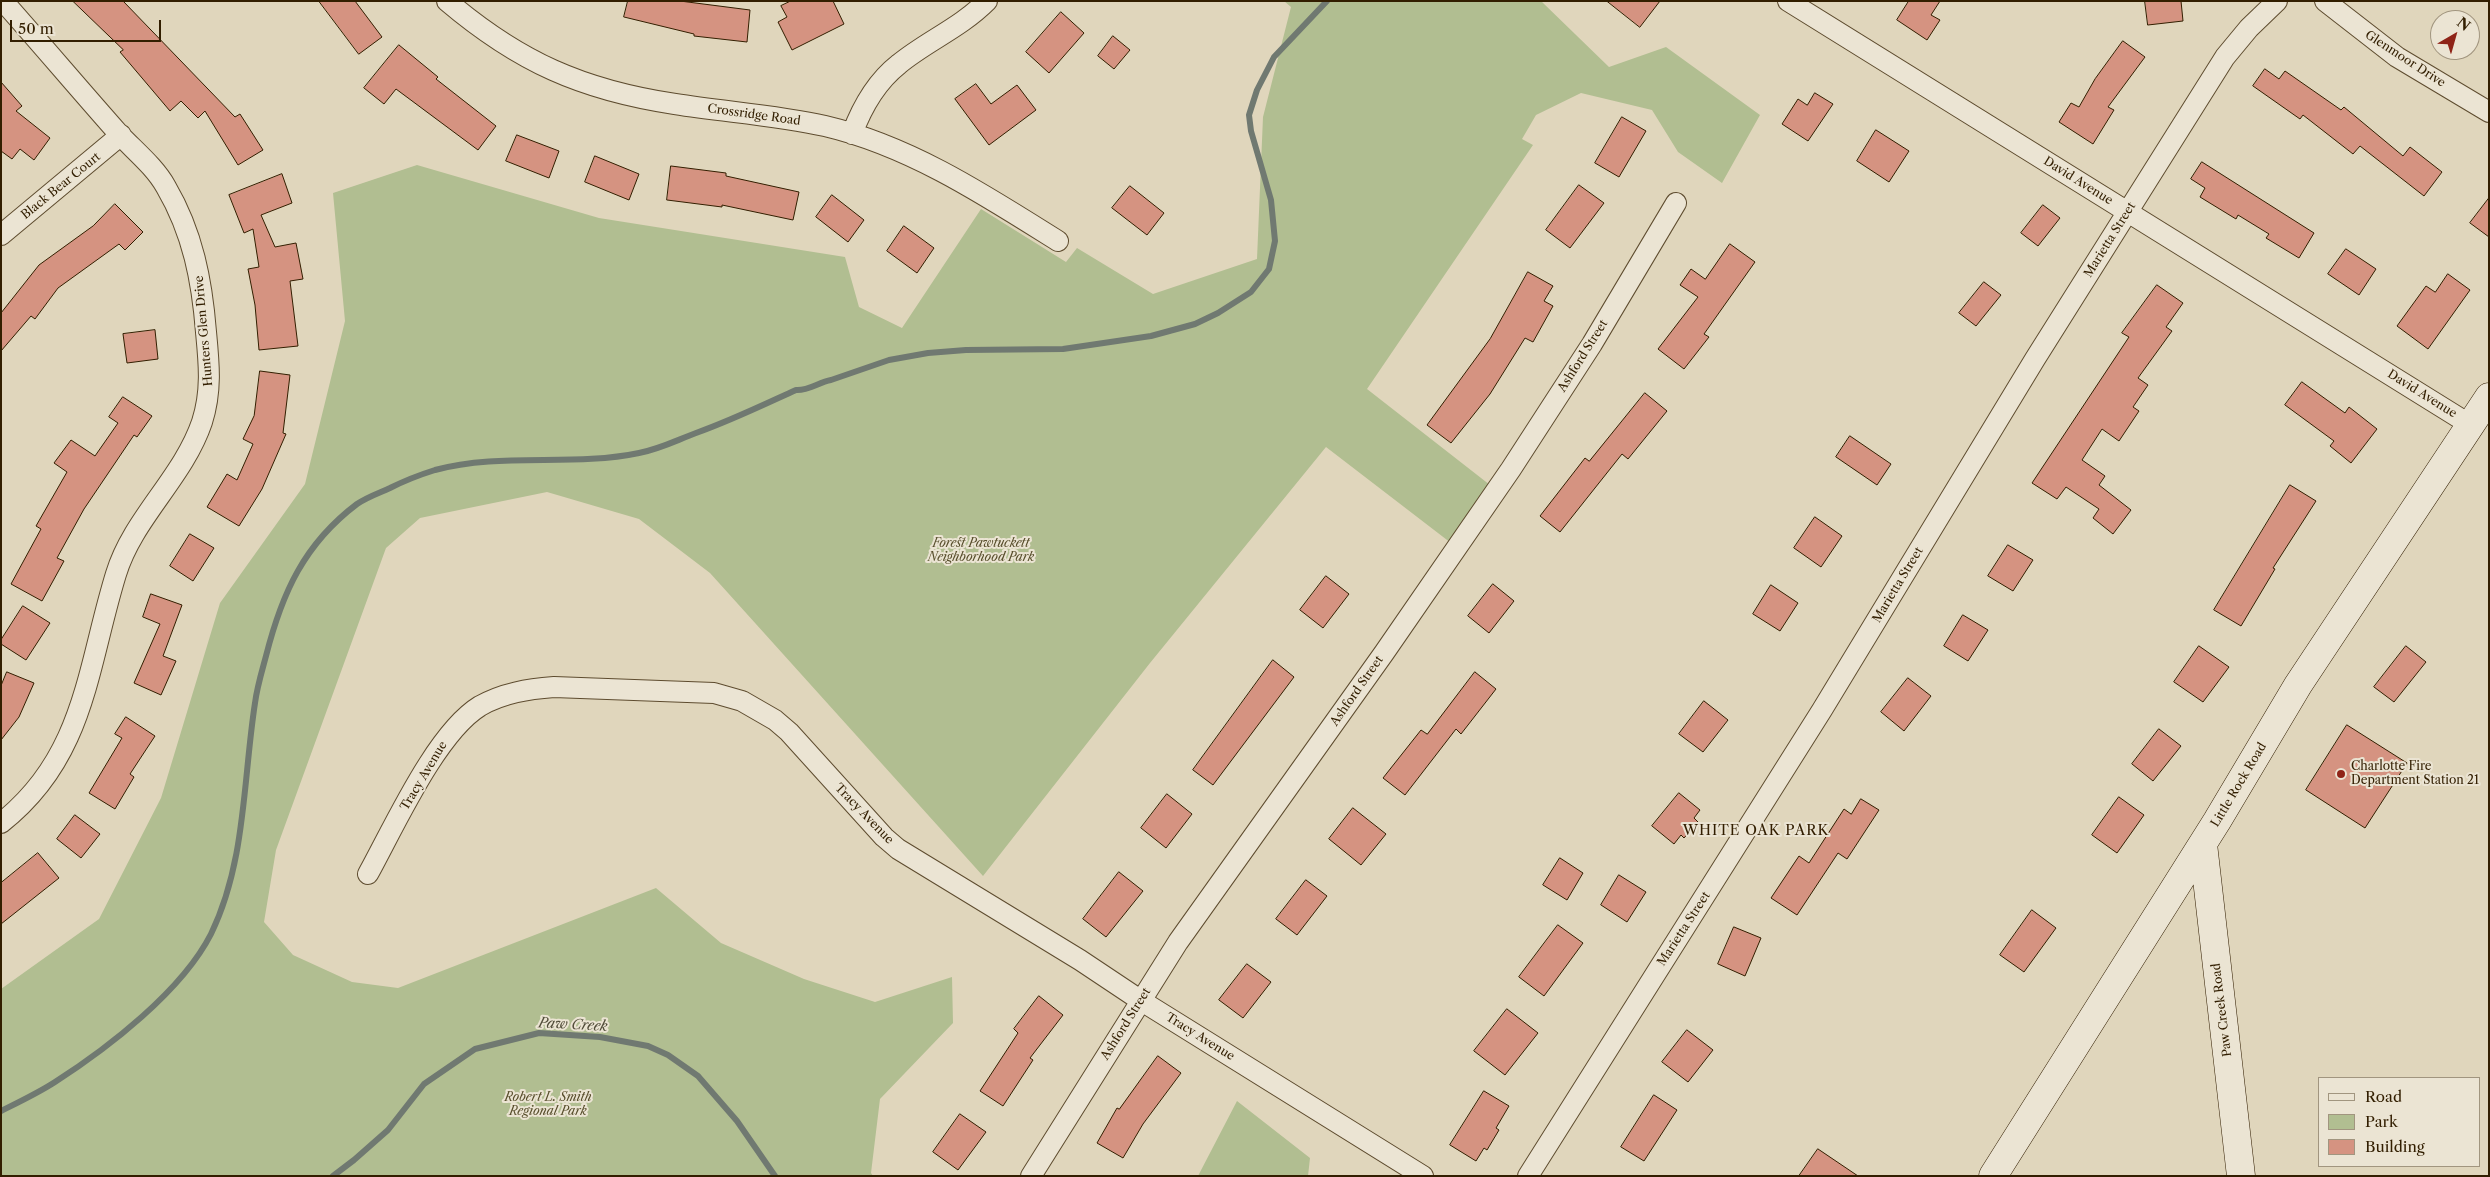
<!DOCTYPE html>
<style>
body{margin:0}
#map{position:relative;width:2490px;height:1177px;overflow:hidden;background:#e0d6bc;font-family:"Libre Caslon Text",serif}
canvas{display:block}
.frame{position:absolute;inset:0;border:2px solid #321e00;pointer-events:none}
.legend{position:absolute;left:2318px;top:1077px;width:162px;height:90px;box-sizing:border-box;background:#ebe4d3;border:1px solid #a1957f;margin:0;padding:6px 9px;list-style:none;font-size:15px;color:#321e00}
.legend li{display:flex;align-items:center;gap:10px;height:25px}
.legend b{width:25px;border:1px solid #a1957f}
.north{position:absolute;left:2430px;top:10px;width:50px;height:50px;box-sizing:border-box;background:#ebe4d3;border:1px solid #a1957f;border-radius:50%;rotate:38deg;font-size:14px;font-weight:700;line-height:20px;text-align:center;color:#321e00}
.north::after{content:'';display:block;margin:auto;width:18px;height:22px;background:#8f2418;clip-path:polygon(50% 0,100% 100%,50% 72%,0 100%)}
.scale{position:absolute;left:10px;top:20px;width:151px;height:22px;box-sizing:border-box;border:2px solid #321e00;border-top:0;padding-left:6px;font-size:15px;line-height:18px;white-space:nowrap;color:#321e00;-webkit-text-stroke:4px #ebe4d3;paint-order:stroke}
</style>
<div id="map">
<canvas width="2490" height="1177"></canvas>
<div class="frame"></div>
<ul class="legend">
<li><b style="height:6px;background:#ebe4d3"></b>Road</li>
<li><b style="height:14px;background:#b1be91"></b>Park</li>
<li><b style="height:14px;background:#d59381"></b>Building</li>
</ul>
<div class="north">N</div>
<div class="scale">50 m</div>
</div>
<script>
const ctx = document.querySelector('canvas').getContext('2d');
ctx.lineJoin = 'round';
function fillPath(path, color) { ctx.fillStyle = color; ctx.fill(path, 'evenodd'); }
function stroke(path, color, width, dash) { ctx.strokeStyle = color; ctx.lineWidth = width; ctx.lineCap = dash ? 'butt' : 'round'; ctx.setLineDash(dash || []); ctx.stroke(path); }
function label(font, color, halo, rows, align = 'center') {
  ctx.font = font + ' "Libre Caslon Text",serif'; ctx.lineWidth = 4; ctx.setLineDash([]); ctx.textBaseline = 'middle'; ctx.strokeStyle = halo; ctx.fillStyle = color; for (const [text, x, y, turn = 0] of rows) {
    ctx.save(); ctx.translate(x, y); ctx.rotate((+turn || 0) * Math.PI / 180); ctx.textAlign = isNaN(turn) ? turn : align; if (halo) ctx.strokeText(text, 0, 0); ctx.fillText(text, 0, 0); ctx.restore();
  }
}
fillPath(new Path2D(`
 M1284,1H1541L1609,67L1666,47L1760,115L1722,183L1678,152L1652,110L1581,93L1536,115L1522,139L1533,145L1367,389L1490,485L1451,543L1326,447L1150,663L983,876L710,573L639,519L547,492L420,518L386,548L276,850L264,922L293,955L352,982L398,988L656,888L721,943L804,979L875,1002L952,977L953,1023L880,1099L871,1173L873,1176H1V989L99,919L161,798L220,603L305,484L345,321L333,193L417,165L599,218L845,257L859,307L902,328L981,209L1066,262L1077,248L1153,294L1257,259L1263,117L1291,7Z
 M1237,1101L1310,1158L1308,1176H1198Z`), '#b1be91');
stroke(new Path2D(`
 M1,1111C19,1102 38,1093 55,1082C108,1048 182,991 211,934C246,862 243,780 255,703C257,687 262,671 266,656C282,593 304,544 357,504C367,497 379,493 390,488C404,481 419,475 435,470C501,452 573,467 639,453C660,449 677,440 696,433C730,421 763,405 796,390C808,391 819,382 831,380L889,360L928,353L966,350L1063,349L1151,336L1195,324L1218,313L1251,292L1269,269L1275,241L1271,200L1251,131L1249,115L1257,90L1274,57L1327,1
 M333,1176L354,1160L388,1130L424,1084L475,1049L539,1033L600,1037L648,1046L668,1055L698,1076L737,1121L775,1176`), '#707971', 6);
const building = new Path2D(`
 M73,1H123L235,117L240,114L263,150L238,165L205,111L198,118L181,101L170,111L120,52L123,50Z
 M319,1H355L382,37L359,54Z
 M628,1H680L750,10L747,42L694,36V34L624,17Z
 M791,1H833L844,24L792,50L778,22L787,17L781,6Z
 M1607,1H1660L1640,27Z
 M1909,1H1940L1931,15L1940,20L1927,40L1897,20Z
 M2145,1H2181L2183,21L2148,25Z
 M1061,12L1084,33L1049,73L1026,52Z
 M1113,36L1130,50L1114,69L1098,56Z
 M2123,41L2145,57L2108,107L2114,110L2093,144L2059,122L2071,103L2079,107L2095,79Z
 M399,45L438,77L436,79L496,126L478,150L396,89L384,104L364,88Z
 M2265,69L2279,79L2285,71L2341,110L2344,107L2403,156L2410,147L2442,172L2424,196L2360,146L2353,154L2303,115L2300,119L2253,86Z
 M1,82L22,106L16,111L50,138L34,160L20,149L12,159L1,151Z
 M976,84L991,104L1017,85L1036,110L989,145L955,99Z
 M1815,93L1833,104L1808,141L1782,124L1798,99L1807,105Z
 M1622,117L1646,131L1619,177L1595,163Z
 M1876,130L1909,151L1889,182L1857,161Z
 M517,135L559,151L549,178L506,161Z
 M595,156L639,174L629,200L585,182Z
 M2202,162L2314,233L2299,258L2266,238L2269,234L2238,215L2236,219L2200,197L2205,188L2191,179Z
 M671,166L726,173V176L799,192L793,220L722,205V207L667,200Z
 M282,174L292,203L261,215L275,247L296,243L303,279L290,281L298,346L259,350L255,305L248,269L259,267L253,229L244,233L229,195Z
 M1579,185L1604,203L1570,248L1546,230Z
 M1130,186L1164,213L1147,235L1112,208Z
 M832,195L864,220L848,242L816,217Z
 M2489,198V237L2470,223Z
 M115,204L143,232L125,250L119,244L58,288L35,319L31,316L1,351V313L39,265L93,226Z
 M2043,205L2060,218L2038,246L2021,233Z
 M904,226L934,248L917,273L887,251Z
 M1730,244L1755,262L1704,334L1709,337L1684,369L1658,349L1698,297L1680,285L1691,269L1705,279Z
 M2346,249L2376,269L2359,295L2328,274Z
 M1528,272L1553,286L1544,301L1553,306L1533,342L1525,338L1490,394L1451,443L1427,425L1490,339Z
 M2448,274L2470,290L2428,349L2397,326L2426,286L2435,292Z
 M1984,282L2001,295L1976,326L1959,313Z
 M2157,285L2183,303L2166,327L2172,331L2138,378L2148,385L2133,407L2139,411L2119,441L2102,429L2082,460L2105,476L2099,485L2131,510L2113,534L2093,518L2099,509L2066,487L2057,499L2032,483L2129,337L2122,333Z
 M155,330L158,359L127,363L123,334Z
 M260,371L290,375L283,433L286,434L262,489L239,526L207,507L227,474L237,480L253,444L243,439L254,416Z
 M2302,382L2345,413L2349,407L2377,429L2351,463L2330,446L2334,441L2285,405Z
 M1645,393L1667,411L1628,459L1622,454L1560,532L1540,516L1585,458L1589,461Z
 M123,397L152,416L137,437L134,435L84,509L57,558L64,561L42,601L11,584L41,529L36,526L67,472L54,463L71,440L95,456L118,423L109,417Z
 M1850,436L1891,464L1877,485L1836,457Z
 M2290,485L2316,501L2273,568L2275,569L2241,626L2214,610Z
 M1815,517L1842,536L1821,567L1794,548Z
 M190,534L214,548L193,581L170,566Z
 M2008,545L2033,560L2013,591L1988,576Z
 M1326,576L1349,594L1323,628L1300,610Z
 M1493,584L1514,601L1489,633L1468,616Z
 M1771,585L1798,603L1780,631L1753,614Z
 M151,594L182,605L163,656L176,661L161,695L134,683L160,624L143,617Z
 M23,606L50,623L26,660L1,644V640Z
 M1963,615L1988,630L1968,661L1944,646Z
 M2199,646L2229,667L2203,702L2174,682Z
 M2406,646L2426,662L2394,702L2374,687Z
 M1273,660L1294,677L1213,785L1193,770Z
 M7,672L34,683L19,717L1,740V686Z
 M1475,672L1496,689L1461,734L1456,729L1405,795L1383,778L1421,730L1427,734Z
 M1908,678L1931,696L1904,731L1881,712Z
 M1704,701L1728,720L1703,752L1679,734Z
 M126,717L155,736L130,774L134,777L115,809L89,793L122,738L115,734Z
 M2347,725L2407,763L2365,828L2306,790Z
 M2159,729L2181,746L2153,781L2132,764Z
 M1679,793L1700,810L1694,818L1698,822L1684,838L1681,835L1674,844L1652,826Z
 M1167,794L1192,814L1166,848L1141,828Z
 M2119,797L2144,815L2117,853L2092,835Z
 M1861,799L1879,810L1847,859L1838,853L1797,915L1771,898L1799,856L1809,863L1844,809L1851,814Z
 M1353,808L1386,834L1361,865L1329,839Z
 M75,815L100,834L81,858L57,839Z
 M38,853L59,878L1,924V883Z
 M1560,858L1583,873L1567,900L1543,885Z
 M1119,872L1143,891L1106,937L1083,919Z
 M1619,875L1646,892L1627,922L1601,905Z
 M1306,880L1327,896L1297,935L1276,919Z
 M2032,910L2056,928L2024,972L2000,955Z
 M1558,925L1583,943L1544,996L1519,977Z
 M1734,927L1761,938L1745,976L1718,964Z
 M1247,964L1271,982L1243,1018L1219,1000Z
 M1039,996L1063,1015L1030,1058L1033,1060L1003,1106L980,1091L1018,1033L1014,1029Z
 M1507,1009L1538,1033L1505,1075L1474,1051Z
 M1687,1030L1713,1050L1688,1082L1662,1062Z
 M1158,1056L1181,1073L1143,1124L1123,1158L1097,1143L1117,1108L1119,1109Z
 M1484,1091L1509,1106L1496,1128L1499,1130L1487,1150L1484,1148L1476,1161L1450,1145Z
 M1654,1095L1677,1110L1644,1161L1621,1147Z
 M960,1114L986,1132L958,1170L933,1152Z
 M1818,1149L1858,1176H1799Z`);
fillPath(building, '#d59381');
stroke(building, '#321e00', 1);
const street = new Path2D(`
 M447,1C519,62 582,90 675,104C725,112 776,115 825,126C910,146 985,195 1058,241
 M1788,1L2469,424
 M2325,1L2397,57L2489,112
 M852,134C862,107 876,82 899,64C927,41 960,28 987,1
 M1,235L121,135
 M1,823C85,757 87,668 116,574C133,518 183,478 202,422C212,391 209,363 206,332C202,281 193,233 166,187C155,167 135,151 119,134C80,90 42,45 3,1
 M368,874C394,827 436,733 480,706C503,693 528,689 554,687L714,693L742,701L775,720L789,732L884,837L898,849L1080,960L1140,1000L1423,1176
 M1031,1176L1178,942L1384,653L1511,469L1592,344L1676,203
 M1528,1176L1822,710L2035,359L2225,57L2249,28L2277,1`);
const secondary = new Path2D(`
 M2203,844L2241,1176
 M1993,1176L2217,821L2298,685L2489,397`);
stroke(street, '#5e4c2f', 22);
stroke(secondary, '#321e00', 29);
stroke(street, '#ebe4d3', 20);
stroke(secondary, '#ebe4d3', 28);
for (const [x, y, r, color] of [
 [2341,774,5,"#8f2418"]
]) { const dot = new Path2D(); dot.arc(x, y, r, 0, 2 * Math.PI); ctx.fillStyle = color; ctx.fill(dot); stroke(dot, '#ebe4d3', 2); }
label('12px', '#321e00', '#ebe4d3', [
 ["Glenmoor Drive",2405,59,33],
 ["Crossridge Road",754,115,8],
 ["David Avenue",2078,181,32],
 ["Black Bear Court",61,186,-39],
 ["Marietta Street",2110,240,-58],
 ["Hunters Glen Drive",204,331,-95],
 ["Ashford Street",1583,356,-58],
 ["David Avenue",2422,394,32],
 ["Marietta Street",1898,585,-59],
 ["Ashford Street",1357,691,-55],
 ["Tracy Avenue",424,776,-59],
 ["Little Rock Road",2239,785,-59],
 ["Tracy Avenue",864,814,46],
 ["Marietta Street",1684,929,-57],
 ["Paw Creek Road",2222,1010,-97],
 ["Ashford Street",1126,1024,-58],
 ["Tracy Avenue",1200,1037,32]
]);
label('italic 12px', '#584e2c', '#ebe4d3', [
 ["Forest Pawtuckett",981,544],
 ["Neighborhood Park",981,558],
 ["Robert L. Smith",548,1098],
 ["Regional Park",548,1112]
]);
label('12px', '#321e00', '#ebe4d3', [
 ["Charlotte Fire",2351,767],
 ["Department Station 21",2351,781]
], 'left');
ctx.letterSpacing = '1px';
label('14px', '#321e00', '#ebe4d3', [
 ["WHITE OAK PARK",1756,831]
]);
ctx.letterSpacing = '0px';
label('italic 14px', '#514c39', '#ebe4d3', [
 ["Paw Creek",573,1025,3]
]);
</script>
